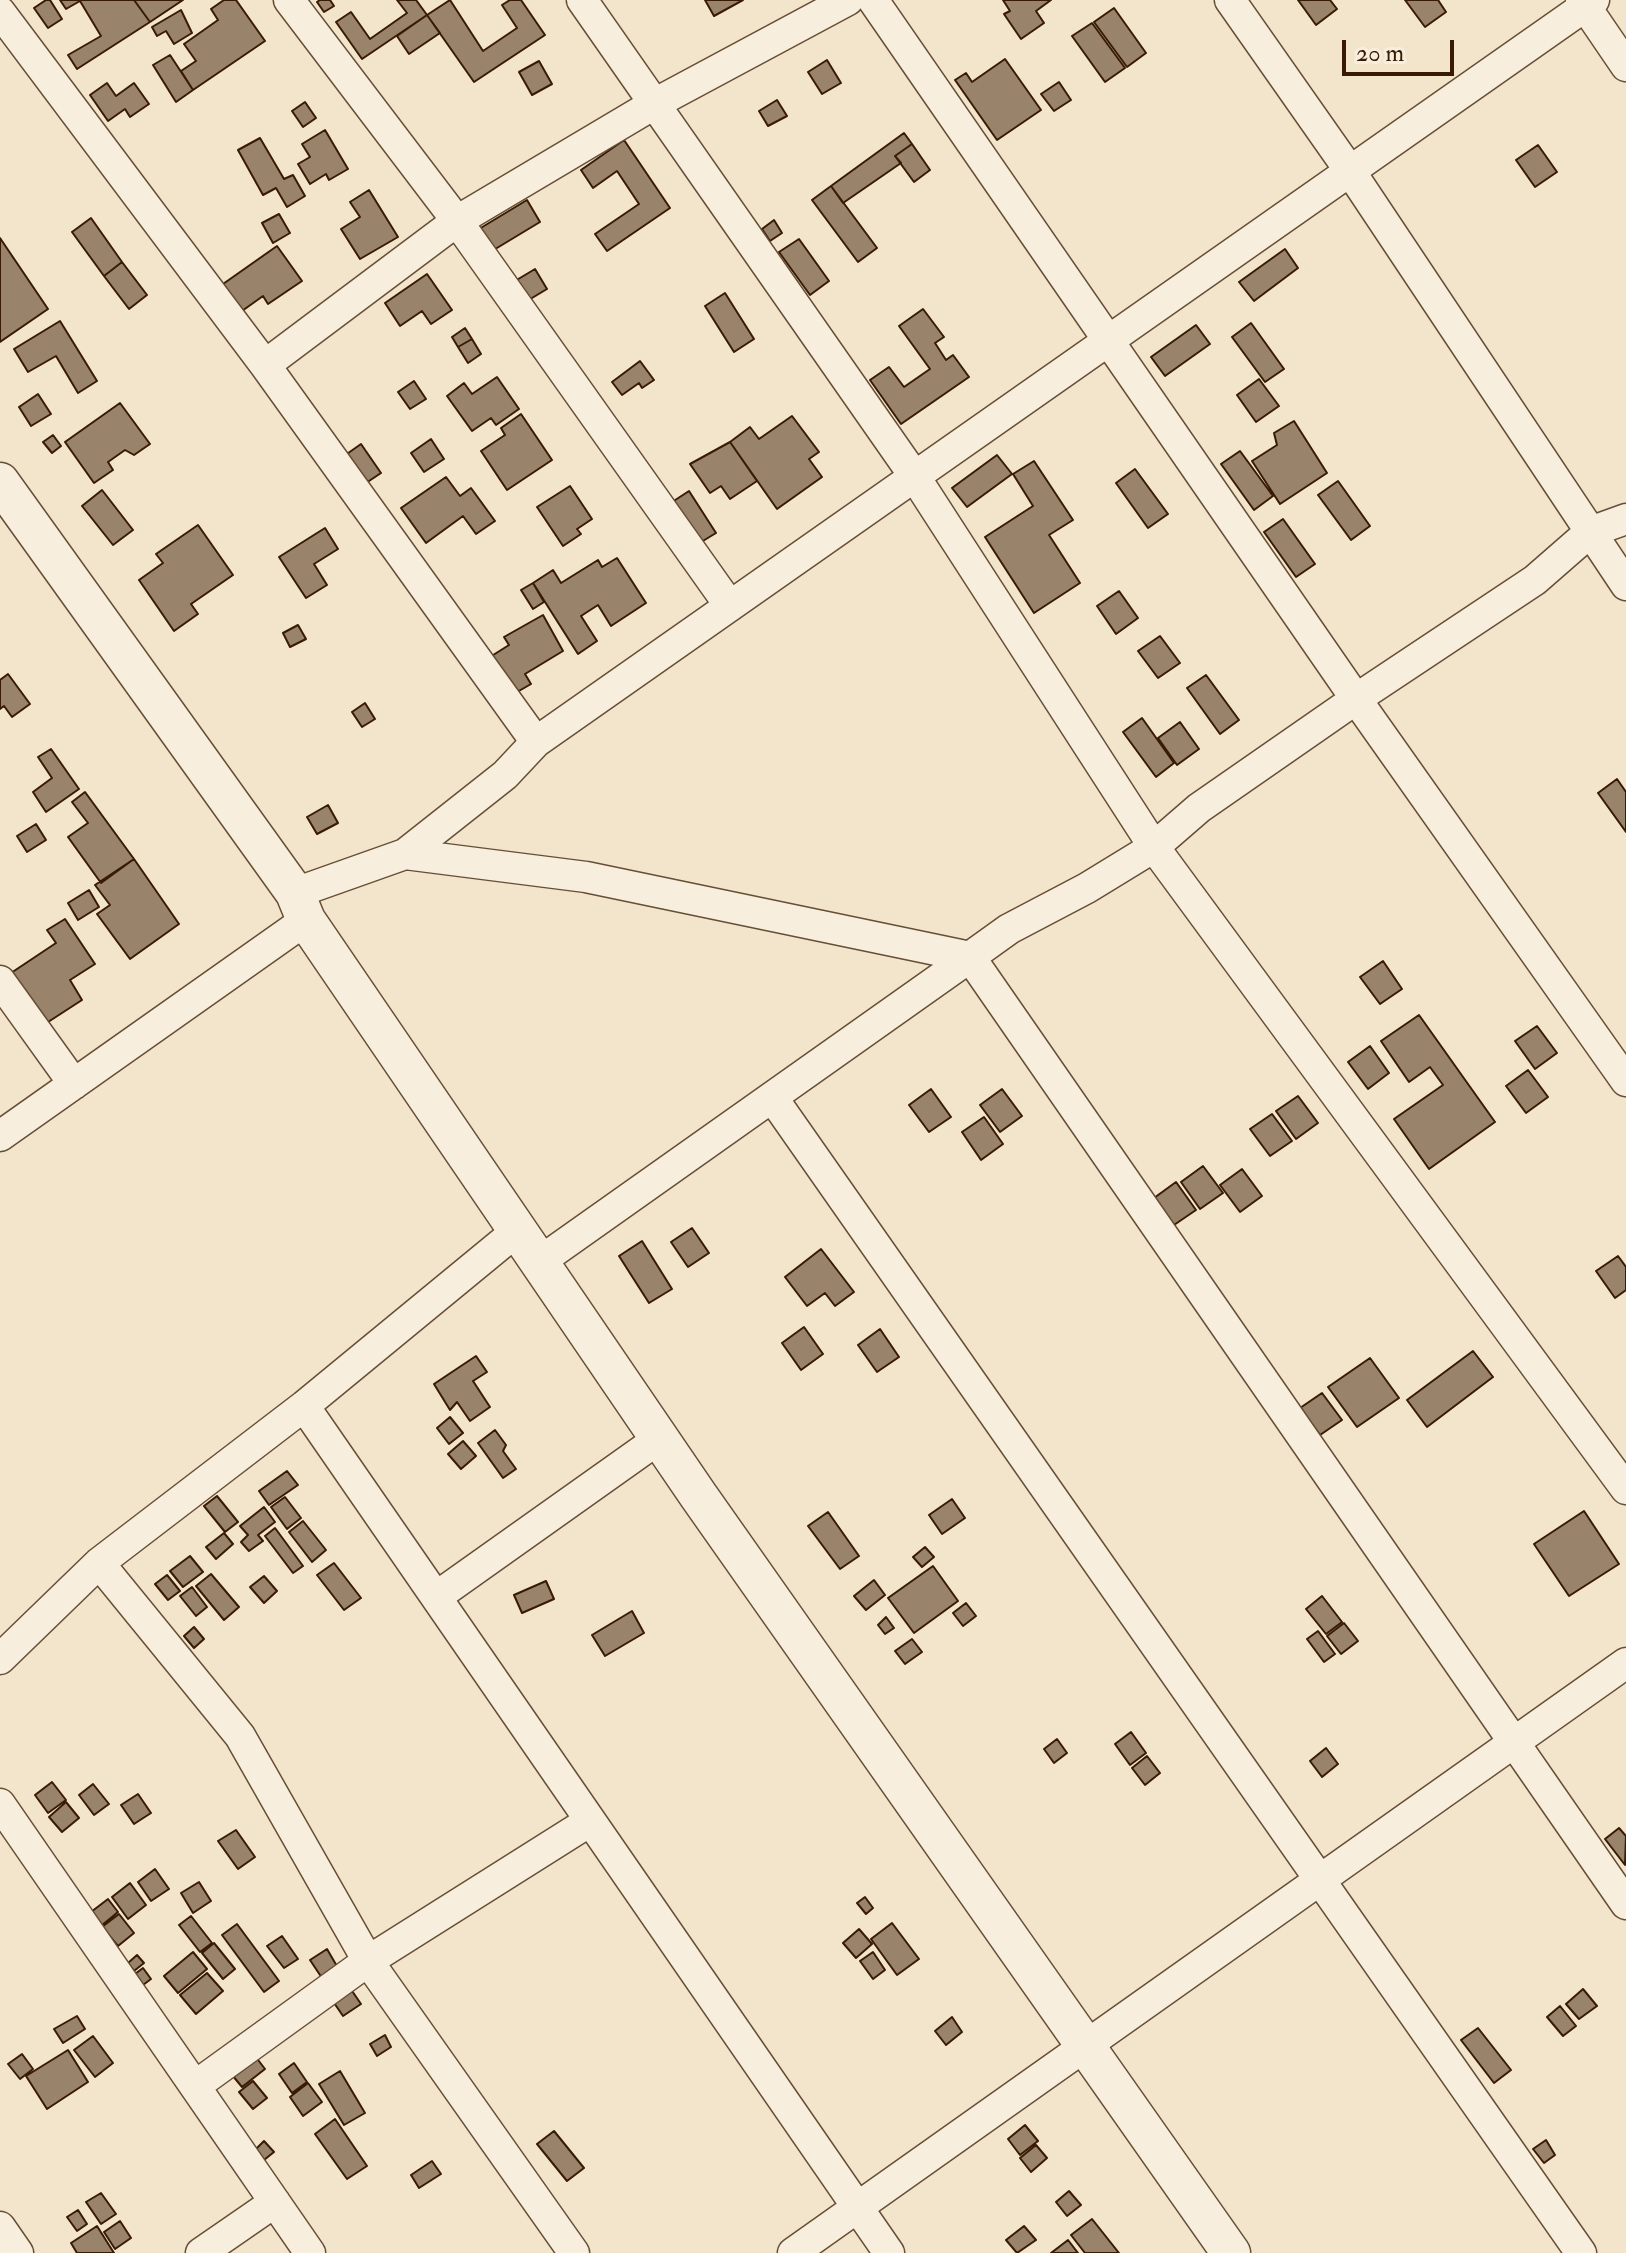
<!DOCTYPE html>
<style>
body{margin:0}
#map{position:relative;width:1626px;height:2253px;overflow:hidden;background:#f2e5cb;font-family:"IM FELL Double Pica",serif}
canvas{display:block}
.scale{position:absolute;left:1342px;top:40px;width:112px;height:36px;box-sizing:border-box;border:4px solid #391b04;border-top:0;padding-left:10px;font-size:24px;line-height:28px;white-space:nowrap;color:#391b04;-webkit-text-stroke:6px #f7eedd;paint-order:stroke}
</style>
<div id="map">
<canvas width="1626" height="2253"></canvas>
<div class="scale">20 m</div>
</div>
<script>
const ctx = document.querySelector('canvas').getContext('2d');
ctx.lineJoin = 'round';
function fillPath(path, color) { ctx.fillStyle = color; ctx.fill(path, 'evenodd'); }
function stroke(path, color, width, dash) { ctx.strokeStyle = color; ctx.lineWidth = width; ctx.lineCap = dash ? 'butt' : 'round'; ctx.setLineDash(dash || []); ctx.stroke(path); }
const building = new Path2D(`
 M46,0H50L62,19L48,28L34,8Z
 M60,0H134L150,22L77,69L68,55L101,36L80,1L66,9Z
 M134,0H183L150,22Z
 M224,0H236L265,41L193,90L181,71L196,61L184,44L218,20L211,9Z
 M320,0H330L334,6L324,12L317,2Z
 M397,0H416L427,15L362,59L336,22L351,12L370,39L407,13Z
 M450,0L483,51L517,28L502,5L510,0H521L545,35L474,82L427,15Z
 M705,0H743L714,16Z
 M1003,0H1051L1036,11L1044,23L1021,39L1004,14L1010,11Z
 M1298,0H1330L1337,9L1316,25Z
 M1405,0H1438L1446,12L1425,27Z
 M1114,8L1146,53L1127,67L1094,22Z
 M181,10L192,33L174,44L166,31L157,36L152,27Z
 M427,15L440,33L409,54L397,36Z
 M1092,23L1125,68L1105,82L1072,36Z
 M170,55L193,90L176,102L153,65Z
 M1005,59L1041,110L997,140L955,80L966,73L972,82Z
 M827,60L841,83L822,94L808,72Z
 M539,61L552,84L532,95L519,72Z
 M1059,82L1071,100L1054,111L1041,94Z
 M107,83L116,96L134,83L149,104L130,117L125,109L108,121L90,95Z
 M777,100L787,116L768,126L759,111Z
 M305,102L316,118L303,127L292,111Z
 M325,130L348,169L329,180L326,174L310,184L298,164L310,157L302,144Z
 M904,133L912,144L895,156L901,163L843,203L831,186Z
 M260,138L284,179L293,175L305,196L287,207L276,188L263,195L238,150Z
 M624,140L670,208L607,251L595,234L639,204L617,171L593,188L581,170Z
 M912,144L930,170L914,182L895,156Z
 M1538,145L1557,172L1535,187L1516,160Z
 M831,186L877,248L858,262L812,200Z
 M369,190L398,237L360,259L341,229L360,217L350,202Z
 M527,200L540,222L492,251L479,229Z
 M279,214L290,233L273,243L262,223Z
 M91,218L122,262L104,276L72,232Z
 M774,220L782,233L770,241L762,229Z
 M0,238L48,309L0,342Z
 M799,239L829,281L810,295L779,252Z
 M277,246L302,281L268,304L263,296L242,311L223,284Z
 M1285,249L1298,268L1254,301L1239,282Z
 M122,262L147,295L129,309L104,276Z
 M535,269L547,289L527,301L515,281Z
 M427,274L452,310L431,324L422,311L400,326L385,303Z
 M725,293L754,339L734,352L705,306Z
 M923,309L944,337L935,343L946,360L953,355L969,377L901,424L870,380L889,367L904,387L930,369L899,326Z
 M60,321L97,381L78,393L56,356L28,372L14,349Z
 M1251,323L1284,369L1265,382L1232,337Z
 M1196,325L1210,344L1165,376L1151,357Z
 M465,328L472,339L458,347L452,337Z
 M472,339L481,354L468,363L458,347Z
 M640,361L654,380L642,388L639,383L622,395L612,382Z
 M497,377L519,409L496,425L491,418L472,431L447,396L464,383L472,394Z
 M1259,379L1279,406L1256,422L1237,395Z
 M414,381L426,399L410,409L398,392Z
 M38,394L51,414L31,426L19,407Z
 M120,403L150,444L134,455L125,450L108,462L113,470L94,483L65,442Z
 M521,414L552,460L507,490L481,451L505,435L501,428Z
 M792,416L819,452L809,459L822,477L777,509L730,442L750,427L759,439Z
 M1294,421L1327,473L1280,504L1252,461L1277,445L1274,433Z
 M53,435L61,446L52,453L43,442Z
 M431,439L444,459L424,472L411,453Z
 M730,442L757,481L730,499L721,486L710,493L690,464Z
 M361,444L381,473L363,485L344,456Z
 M1240,451L1273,496L1254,510L1221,464Z
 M997,455L1012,474L967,507L952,488Z
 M1034,461L1073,520L1049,535L1080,583L1034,613L985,537L1033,506L1013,474Z
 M1135,469L1168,514L1148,528L1116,483Z
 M446,477L460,496L471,488L495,521L476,534L463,516L426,543L401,508Z
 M1338,481L1370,526L1351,540L1318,495Z
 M570,486L592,519L577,529L581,534L563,546L537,507Z
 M102,490L133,530L113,545L82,506Z
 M689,491L716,533L693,547L666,506Z
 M1283,519L1315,564L1296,577L1264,532Z
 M198,525L233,575L191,604L198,614L174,631L139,580L163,563L156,554Z
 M325,528L338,549L314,564L327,585L306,598L279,557Z
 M617,558L646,603L611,626L598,605L581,616L597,641L578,654L533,583L553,570L561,583L598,560L602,567Z
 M533,583L544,602L533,609L521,590Z
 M1119,591L1138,618L1116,634L1097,606Z
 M543,615L563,651L525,674L531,684L512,695L490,657L509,645L504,637Z
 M298,625L306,639L290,647L283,633Z
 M1160,636L1180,663L1158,678L1138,651Z
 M8,674L30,704L12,717L4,706L0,709V680Z
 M1206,675L1239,720L1220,734L1187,688Z
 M365,703L375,719L362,727L352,712Z
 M1142,718L1174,763L1156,777L1123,732Z
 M1180,722L1199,749L1177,765L1158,738Z
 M51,749L79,789L46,812L33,792L52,778L38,757Z
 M1617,779L1626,792V832L1598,793Z
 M85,792L134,859L101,883L68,837L88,823L72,802Z
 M328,805L338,823L317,834L307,817Z
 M36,824L46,840L27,852L17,836Z
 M134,859L179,924L130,959L97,914L110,905L95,885Z
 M89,890L99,907L78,920L68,903Z
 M65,919L95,964L70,980L82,1000L45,1024L11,973L56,943L47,930Z
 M1383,961L1402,989L1380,1004L1360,977Z
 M1419,1015L1495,1122L1429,1169L1394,1119L1443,1085L1430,1067L1409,1082L1381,1041Z
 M1537,1026L1557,1053L1535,1069L1515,1041Z
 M1370,1046L1389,1073L1368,1089L1348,1062Z
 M1528,1070L1548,1097L1526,1113L1506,1086Z
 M931,1089L951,1117L929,1132L909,1105Z
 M1002,1089L1022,1116L1000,1132L980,1105Z
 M1298,1096L1318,1123L1296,1139L1276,1111Z
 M1272,1114L1292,1141L1270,1156L1250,1129Z
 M984,1117L1003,1144L981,1160L962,1132Z
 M1203,1166L1223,1193L1200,1209L1181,1182Z
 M1242,1169L1262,1196L1240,1212L1220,1185Z
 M1176,1182L1196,1210L1174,1225L1154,1198Z
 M692,1228L709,1253L688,1267L671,1242Z
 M642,1241L672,1289L649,1303L619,1256Z
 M821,1249L854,1292L835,1306L825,1293L807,1306L785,1277Z
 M1618,1256L1626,1267V1290L1615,1298L1596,1271Z
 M804,1327L823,1354L801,1370L782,1343Z
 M880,1329L899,1357L877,1372L858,1345Z
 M1473,1351L1493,1377L1427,1427L1407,1400Z
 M476,1356L487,1372L473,1381L490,1407L470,1421L457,1402L450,1410L434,1384Z
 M1370,1358L1399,1398L1357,1427L1328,1387Z
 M1322,1393L1342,1420L1320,1435L1300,1408Z
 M450,1417L463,1433L449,1444L437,1428Z
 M495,1430L506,1445L503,1451L516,1469L503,1478L478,1443Z
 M463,1441L476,1456L461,1469L448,1454Z
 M287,1471L298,1485L269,1505L259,1491Z
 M217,1496L238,1522L225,1532L204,1506Z
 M285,1497L301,1518L287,1529L271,1507Z
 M952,1499L965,1518L942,1534L929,1515Z
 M264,1507L275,1522L258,1535L263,1541L249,1551L241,1542L248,1535L240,1526Z
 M1584,1511L1619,1564L1569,1596L1534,1544Z
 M828,1512L859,1556L840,1569L808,1526Z
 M303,1521L326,1550L312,1562L289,1532Z
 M275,1528L303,1566L293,1573L265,1536Z
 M224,1533L233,1544L216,1559L206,1547Z
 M925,1547L934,1557L922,1567L913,1557Z
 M190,1556L203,1572L183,1587L170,1571Z
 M334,1563L361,1598L344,1610L317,1575Z
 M933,1566L958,1601L914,1633L888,1598Z
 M211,1574L239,1607L224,1620L196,1586Z
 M167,1575L180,1591L168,1600L155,1584Z
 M264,1576L277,1591L264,1603L250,1587Z
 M874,1580L885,1595L866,1610L854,1596Z
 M546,1581L554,1599L522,1613L514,1595Z
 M192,1587L207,1607L196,1616L180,1596Z
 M1322,1596L1342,1622L1326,1634L1306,1609Z
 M966,1603L976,1616L963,1626L953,1613Z
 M632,1611L644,1633L605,1656L592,1635Z
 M886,1617L894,1628L885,1634L878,1625Z
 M1344,1623L1358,1641L1341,1654L1327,1636Z
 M194,1627L204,1639L194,1648L184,1636Z
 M1318,1631L1335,1654L1324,1662L1307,1639Z
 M912,1639L922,1652L905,1664L895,1651Z
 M1131,1732L1146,1753L1130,1765L1115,1744Z
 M1057,1739L1067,1753L1054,1763L1044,1749Z
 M1326,1748L1338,1764L1322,1777L1310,1761Z
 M1147,1756L1160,1773L1145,1785L1132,1768Z
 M52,1782L66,1800L48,1813L35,1795Z
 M93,1784L109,1804L94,1815L79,1795Z
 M138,1794L151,1813L134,1824L121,1805Z
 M66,1802L79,1818L62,1832L49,1817Z
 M1619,1828L1626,1836L1625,1865L1605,1839Z
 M236,1830L255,1857L238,1869L218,1841Z
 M155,1869L169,1889L151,1901L138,1882Z
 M199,1882L211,1901L193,1913L181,1893Z
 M130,1883L146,1905L128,1919L112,1897Z
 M865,1897L873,1908L866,1914L857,1903Z
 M108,1899L118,1912L101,1926L91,1912Z
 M119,1914L134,1933L118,1946L102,1927Z
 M191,1916L212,1943L200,1952L179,1925Z
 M892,1923L919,1959L897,1975L871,1939Z
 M237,1924L279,1981L264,1992L222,1935Z
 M859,1929L872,1944L856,1958L843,1943Z
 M282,1936L298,1959L284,1968L267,1946Z
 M214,1943L235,1969L223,1979L202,1953Z
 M327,1949L338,1968L322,1978L310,1960Z
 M193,1952L207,1969L178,1993L164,1976Z
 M873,1952L885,1970L873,1979L860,1961Z
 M137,1955L144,1963L134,1971L128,1963Z
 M143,1968L151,1979L143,1985L135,1974Z
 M207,1973L223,1991L196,2014L180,1995Z
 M348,1985L361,2004L343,2016L330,1997Z
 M1583,1989L1597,2006L1579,2019L1566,2004Z
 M1560,2006L1576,2026L1563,2036L1547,2017Z
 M77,2016L85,2029L63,2043L54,2029Z
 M952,2017L962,2032L946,2045L935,2031Z
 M1478,2028L1511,2070L1494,2083L1461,2040Z
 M385,2035L391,2047L377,2056L370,2044Z
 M93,2036L113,2063L95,2077L74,2050Z
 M68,2050L88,2082L47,2109L26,2076Z
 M252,2052L265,2069L242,2087L228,2070Z
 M22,2054L33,2069L20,2079L8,2064Z
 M294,2063L307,2082L292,2093L279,2074Z
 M340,2071L365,2113L344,2125L319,2084Z
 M253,2081L267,2098L253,2109L239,2092Z
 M308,2083L322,2102L303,2116L290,2097Z
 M335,2119L367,2166L347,2179L315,2134Z
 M1025,2125L1038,2141L1020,2155L1008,2139Z
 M554,2131L584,2168L567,2181L537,2144Z
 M1546,2140L1555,2155L1544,2163L1533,2149Z
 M264,2141L274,2152L264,2160L255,2150Z
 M1036,2145L1047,2158L1031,2172L1020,2158Z
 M432,2161L441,2174L419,2188L411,2175Z
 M1069,2191L1081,2205L1067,2216L1056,2202Z
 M101,2193L116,2214L101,2224L86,2202Z
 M78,2210L87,2224L77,2231L67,2217Z
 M1092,2219L1119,2253H1085L1071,2235Z
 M120,2221L131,2238L115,2249L104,2232Z
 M97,2226L114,2253H77L71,2243Z
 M1024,2226L1036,2240L1017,2253L1006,2240Z
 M1068,2240L1078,2253H1051Z`);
fillPath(building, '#99846b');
stroke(building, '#391b04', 2);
const minor = new Path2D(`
 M289,0L457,221L730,606
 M582,0L915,477L1154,847L1626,1489
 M873,0L1356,699L1626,1081
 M1230,0L1350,171L1626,585
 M1581,0L1626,66
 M0,12L265,365L536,742
 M265,365L457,221L654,104L848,0
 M405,854L586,877L970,957L1009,929L1087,888L1154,847L1199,808L1356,699L1535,580L1590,532L1626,519
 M295,893L405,854L505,775L536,742L1594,0
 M0,981L74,1084
 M772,1097L1581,2253
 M0,1136L306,920
 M539,1262L970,957L1626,1904
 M304,1406L889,2253
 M99,1563L240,1736L368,1961L574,2253
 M436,1597L660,1438
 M0,1659L99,1563L304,1406L518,1230
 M0,1804L310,2253
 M195,2086L368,1961L590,1821
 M0,2227L18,2253
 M201,2253L275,2202
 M793,2253L1626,1663`);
const tertiary = new Path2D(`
 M0,482L295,893L306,920L698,1495L1231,2253`);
stroke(minor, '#674e36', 33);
stroke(tertiary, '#674e36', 41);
stroke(minor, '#f7eedd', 30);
stroke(tertiary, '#f7eedd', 38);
</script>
